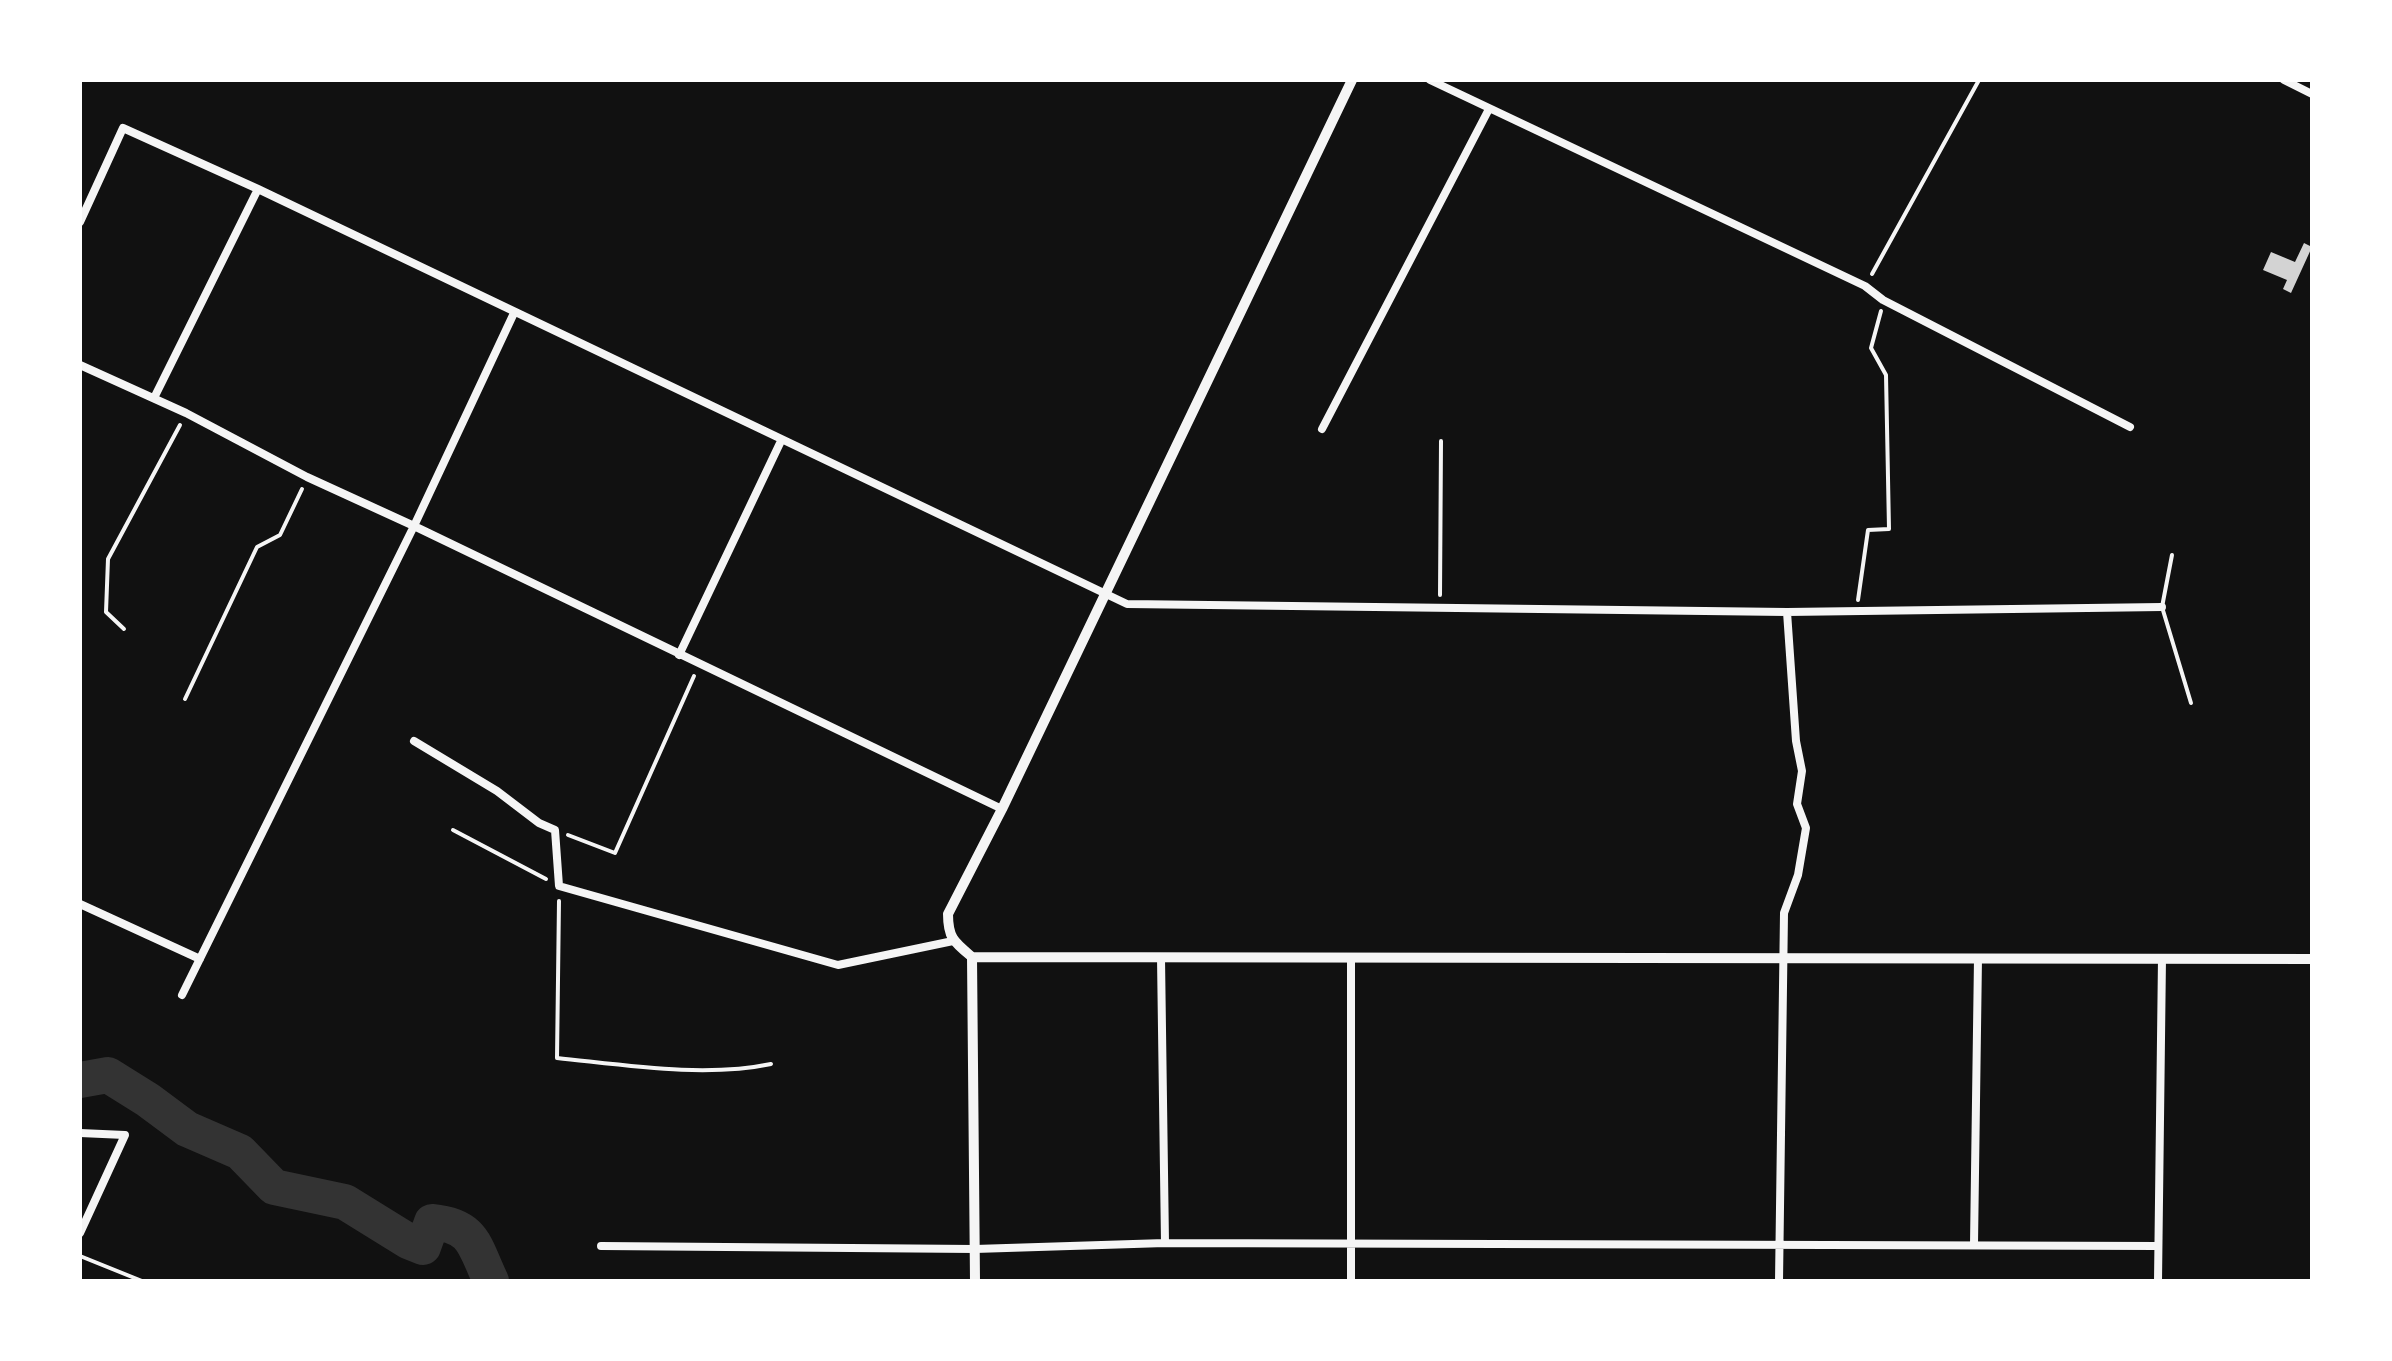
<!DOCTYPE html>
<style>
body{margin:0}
#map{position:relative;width:2392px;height:1361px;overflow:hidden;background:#111;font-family:Mulish,sans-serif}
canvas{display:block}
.frame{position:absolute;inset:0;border:82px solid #fff;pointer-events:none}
</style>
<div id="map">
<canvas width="2392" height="1361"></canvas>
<div class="frame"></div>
</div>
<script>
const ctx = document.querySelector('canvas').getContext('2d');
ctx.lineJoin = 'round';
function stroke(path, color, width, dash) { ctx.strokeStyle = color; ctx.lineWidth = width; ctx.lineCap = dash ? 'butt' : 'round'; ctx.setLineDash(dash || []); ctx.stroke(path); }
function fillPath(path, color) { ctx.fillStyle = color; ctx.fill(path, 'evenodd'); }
stroke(new Path2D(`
 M80,1080L108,1075L148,1100L187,1129L240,1152L274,1187L345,1202L408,1241L423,1247L432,1222C475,1226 474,1246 491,1281`), '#333', 36);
fillPath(new Path2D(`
 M2304,243L2312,247L2291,293L2283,289L2287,280L2263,270L2271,252L2295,262Z`), '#d3d3d3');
stroke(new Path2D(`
 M1872,274L1979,80
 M1440,595L1441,441
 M1858,600L1868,530L1889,529L1886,375L1871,348L1881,311
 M124,629L106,612L108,559L180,425
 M185,699L257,547L280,535L302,489
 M453,830L546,879
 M568,835L615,853L694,676
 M559,901L557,1058C625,1065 704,1078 771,1064`), '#f5f5f5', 4);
stroke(new Path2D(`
 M2172,555L2162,607L2191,703
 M80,1256L142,1281`), '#f5f5f5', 4);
stroke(new Path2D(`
 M1430,80L1865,286L1883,300L2130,427
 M2284,80L2312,94
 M80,222L123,128L258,189L1127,604L1787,612L2162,607
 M80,365L186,413L307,477L414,526L1002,809
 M154,398L258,189
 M1322,429L1489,109
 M679,655L781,441
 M414,741L497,791L539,823L555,830L559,886L838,965L953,941
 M80,904L200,959
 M1161,958L1165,1243
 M1351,959V1281
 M182,995L414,526L514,313
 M80,1133L125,1135L80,1233
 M1974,1244L1978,958
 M601,1246L975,1249L1165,1243L2158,1246
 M1779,1281L1784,913L1798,875L1806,828L1797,804L1802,771L1796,741L1787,612
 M2158,1281L2162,958`), '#f5f5f5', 8);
stroke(new Path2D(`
 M1352,80L1002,809L948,914C948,938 954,942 972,957L2312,959
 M972,957L975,1281`), '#f5f5f5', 10);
</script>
